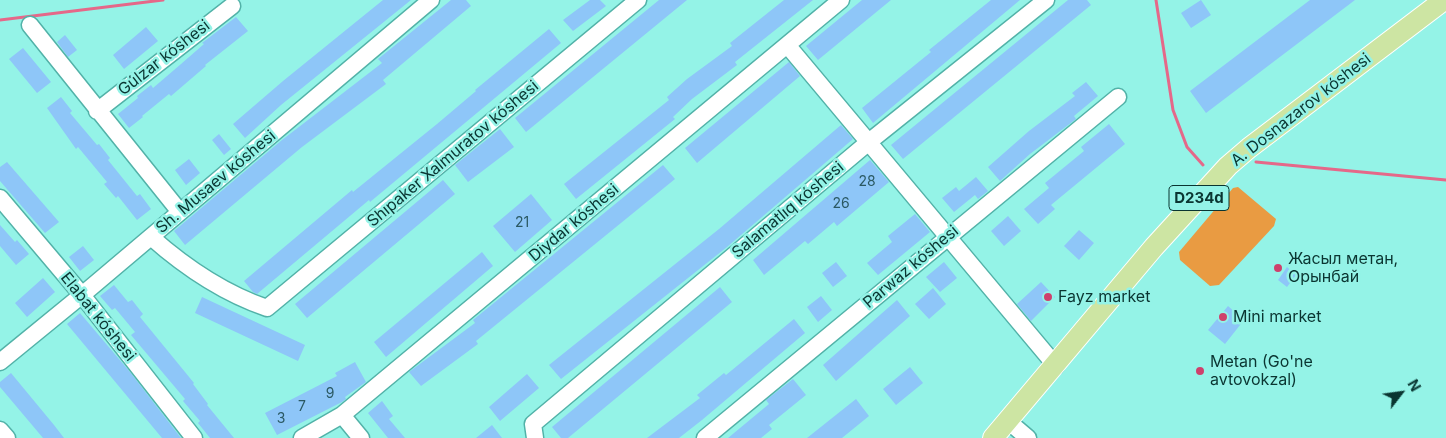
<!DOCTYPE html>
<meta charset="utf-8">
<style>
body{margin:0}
#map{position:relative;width:1446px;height:438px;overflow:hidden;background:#94f3e7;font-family:Inter,sans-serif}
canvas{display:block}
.north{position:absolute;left:1376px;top:368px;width:50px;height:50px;-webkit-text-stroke:4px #94f3e7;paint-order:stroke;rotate:60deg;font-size:14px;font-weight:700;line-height:20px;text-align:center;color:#0a3531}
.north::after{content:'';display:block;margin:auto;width:18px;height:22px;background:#0a3531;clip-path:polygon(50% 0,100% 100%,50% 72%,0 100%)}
</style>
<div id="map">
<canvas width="1446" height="438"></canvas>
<div class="north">N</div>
</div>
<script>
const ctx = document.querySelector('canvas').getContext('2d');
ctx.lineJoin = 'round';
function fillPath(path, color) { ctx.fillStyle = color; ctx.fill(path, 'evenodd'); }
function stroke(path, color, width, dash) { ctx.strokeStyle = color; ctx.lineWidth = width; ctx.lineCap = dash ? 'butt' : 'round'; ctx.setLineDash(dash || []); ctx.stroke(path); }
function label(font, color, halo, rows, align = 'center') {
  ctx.font = font + ' Inter,sans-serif'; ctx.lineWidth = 5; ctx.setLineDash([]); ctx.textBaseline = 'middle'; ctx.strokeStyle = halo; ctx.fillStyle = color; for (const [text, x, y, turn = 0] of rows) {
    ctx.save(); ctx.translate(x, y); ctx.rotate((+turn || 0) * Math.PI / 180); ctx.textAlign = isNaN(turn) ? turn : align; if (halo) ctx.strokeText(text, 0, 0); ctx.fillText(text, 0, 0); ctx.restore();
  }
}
fillPath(new Path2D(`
 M1238,187L1276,219L1274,226L1219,285L1210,286L1180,260L1179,252L1233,188Z`), '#e99b42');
stroke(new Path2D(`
 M1156,0L1173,110L1187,147L1203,165
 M0,20L163,0
 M1256,162L1446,180`), '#e56889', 3);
fillPath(new Path2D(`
 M383,0H411L281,105L245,138L233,124L283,81Z
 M451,0H466L471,6L383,80L386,84L302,147L185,245L174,231L282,140L382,63L378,59Z
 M590,0H600L606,6L573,31L563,20Z
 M659,0H687L526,132L515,118Z
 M784,0H813L735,62L737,65L692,99L673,117L675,119L576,199L564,184L669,100L667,97L687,79L732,46L730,43Z
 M862,0H891L818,60L806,46Z
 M991,0H1020L873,123L862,108L931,52L929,50Z
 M1068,0H1087L1091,5L903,159L891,145Z
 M1201,0L1211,15L1191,28L1181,13Z
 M1310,0H1355L1206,113L1190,91Z
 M236,17L248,31L205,65L206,66L171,96L169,94L142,116L143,117L129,128L118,114L138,98L137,96L151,85L153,88L181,64L204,44L202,43Z
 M146,27L158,41L124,69L113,55Z
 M549,29L561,43L370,202L369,200L257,294L253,292L244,281L352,190L353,192L437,124L476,91L475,90Z
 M65,35L77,50L68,57L57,42Z
 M23,48L51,82L37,93L9,59Z
 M789,62L800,76L697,163L685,148Z
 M1086,82L1098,96L1074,116L1076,119L1030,154L1000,181L988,167L1029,131L1075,96L1072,93Z
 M61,97L72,111L70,113L97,145L99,144L110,158L108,160L137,196L140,194L151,209L137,220L118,196L116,198L104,184L107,182L78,147L76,149L47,108Z
 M1109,124L1125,144L1051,205L1055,209L1038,224L1024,209L1049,188L1045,183L1084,151L1081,147Z
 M841,125L853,139L727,247L561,379L549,365L719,229Z
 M500,129L514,147L468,182L455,165Z
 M219,134L231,149L224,155L212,140Z
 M189,159L200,173L186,185L175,170Z
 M870,160L889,182L837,226L834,222L808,244L805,241L764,275L753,260Z
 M7,162L59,222L45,233L0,181V167Z
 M663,165L675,179L476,341L478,344L421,386L409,372L475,323L473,320Z
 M976,177L988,191L978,199L975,195L954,212L942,198L956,187L959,191Z
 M443,180L455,194L307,318L295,304Z
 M531,194L552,220L515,252L493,226Z
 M915,214L930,232L878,275L867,263L892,242L888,236Z
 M1008,216L1021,231L1004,246L991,231Z
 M0,225L15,242L17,240L29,254L16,265L0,246Z
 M1079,230L1094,243L1079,260L1064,246Z
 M83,246L94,260L80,271L69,257Z
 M482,252L493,266L386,357L374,342Z
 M836,262L847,276L833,287L822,273Z
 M944,262L957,278L940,292L926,277Z
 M1287,267L1296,275L1287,287L1278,280Z
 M43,278L55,292L27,317L15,303Z
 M1041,282L1055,297L1031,321L1017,304Z
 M114,285L128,302L132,300L143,314L140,317L194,383L193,384L208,404L207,405L234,438H210L198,423L200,421L183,401L185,399L131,335L135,332L115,308L112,310L100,296Z
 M720,287L732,302L568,438H561L552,427Z
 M933,288L946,304L929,319L915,304Z
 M821,296L832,310L818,322L807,307Z
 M202,297L305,345L298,361L195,313Z
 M897,300L910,316L836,381L823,365Z
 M1228,306L1244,320L1225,344L1208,330Z
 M80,313L130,372L181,438H162L67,324Z
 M794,319L805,333L702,420L679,438H647L700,398L697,395L724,373L726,375Z
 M355,362L366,382L345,397L346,399L342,402L277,435L265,413L337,376L335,373Z
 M910,367L923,383L896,405L883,389Z
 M11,373L54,425L64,438H43L0,387V382Z
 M527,374L539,388L500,421L489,407Z
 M793,379L806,395L769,425L772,429L761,438H728L769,404L766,400Z
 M856,399L869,416L842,438H807Z
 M382,401L393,416L389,419L405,438H388L368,413Z
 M492,425L502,438H476Z`), '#8ec6f8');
const minor = new Path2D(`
 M30,25L180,212
 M788,46L1056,366
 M97,111L232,6
 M0,198L82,295L194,438
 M151,237C186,268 223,293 267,308L638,0
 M0,362L82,295L431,0
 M342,415L361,438
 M1008,421L1028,438
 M0,430L7,438
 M302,438L342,415L841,0
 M535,438L533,424L870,141L1046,0
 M705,438L1118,97`);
const major = new Path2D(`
 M993,438L1154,247L1228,166L1249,148L1444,0`);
stroke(minor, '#52b2a8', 19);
stroke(major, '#fff', 22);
stroke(minor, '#fff', 16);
stroke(major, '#cde5a3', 20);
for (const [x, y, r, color] of [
 [1278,268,5,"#ce406c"],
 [1048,297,5,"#ce406c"],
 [1223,317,5,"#ce406c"],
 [1200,371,5,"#ce406c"]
]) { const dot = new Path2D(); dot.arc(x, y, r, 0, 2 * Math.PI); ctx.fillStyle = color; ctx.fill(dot); stroke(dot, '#94f3e7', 2); }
label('14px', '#2b5963', null, [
 ["28",867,182],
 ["26",841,204],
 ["21",522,223],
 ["9",330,394],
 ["7",302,407],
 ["3",281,419]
]);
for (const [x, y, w] of [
 [1199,198,60]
]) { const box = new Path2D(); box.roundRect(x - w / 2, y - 12.5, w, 25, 4); ctx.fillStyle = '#94f3e7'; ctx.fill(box); stroke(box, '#0a3531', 1); }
label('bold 15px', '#0a3531', null, [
 ["D234d",1199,198]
]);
label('16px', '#0a3531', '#94f3e7', [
 ["Gúlzar kóshesi",164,58,-38],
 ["A. Dosnazarov kóshesi",1301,110,-38],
 ["Shıpaker Xalmuratov kóshesi",453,154,-40],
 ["Sh. Musaev kóshesi",216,182,-40],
 ["Salamatlıq kóshesi",788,210,-40],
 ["Diydar kóshesi",574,223,-40],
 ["Parwaz kóshesi",911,267,-40],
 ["Elabat kóshesi",98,317,51]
]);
label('16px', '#0a3531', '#94f3e7', [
 ["Жасыл метан,",1288,259],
 ["Орынбай",1288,277],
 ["Fayz market",1058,297],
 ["Mini market",1233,317],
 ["Metan (Go'ne",1210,362],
 ["avtovokzal)",1210,380]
], 'left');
</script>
